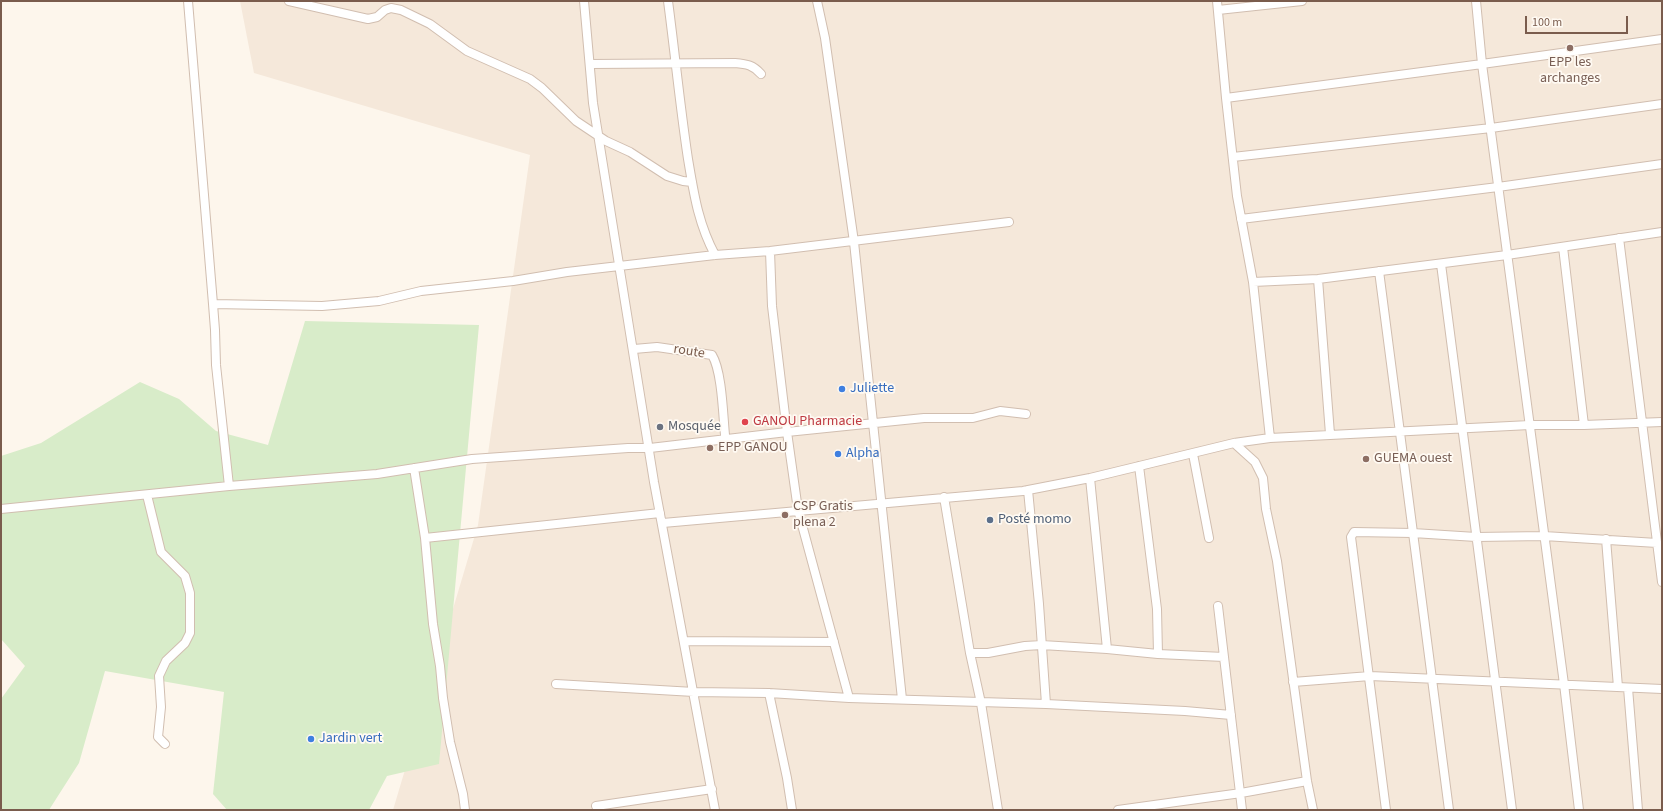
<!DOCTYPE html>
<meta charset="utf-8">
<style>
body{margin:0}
#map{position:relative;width:1663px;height:811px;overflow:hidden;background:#fdf6ec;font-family:"Source Sans 3",sans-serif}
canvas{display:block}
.frame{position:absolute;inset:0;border:2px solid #7a5c4d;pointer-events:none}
.scale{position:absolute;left:1525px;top:16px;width:103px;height:18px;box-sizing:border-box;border:2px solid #7a5c4d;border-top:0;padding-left:5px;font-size:12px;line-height:14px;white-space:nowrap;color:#7a5c4d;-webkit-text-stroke:3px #fffaf3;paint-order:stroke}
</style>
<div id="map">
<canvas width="1663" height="811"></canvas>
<div class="frame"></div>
<div class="scale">100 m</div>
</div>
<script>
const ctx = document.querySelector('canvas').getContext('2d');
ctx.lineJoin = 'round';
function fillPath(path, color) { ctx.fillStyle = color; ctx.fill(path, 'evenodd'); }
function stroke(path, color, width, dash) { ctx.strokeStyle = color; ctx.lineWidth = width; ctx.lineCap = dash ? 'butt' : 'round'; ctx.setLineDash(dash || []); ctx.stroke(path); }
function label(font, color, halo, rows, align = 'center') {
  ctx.font = font + ' "Source Sans 3",sans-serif'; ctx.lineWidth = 3.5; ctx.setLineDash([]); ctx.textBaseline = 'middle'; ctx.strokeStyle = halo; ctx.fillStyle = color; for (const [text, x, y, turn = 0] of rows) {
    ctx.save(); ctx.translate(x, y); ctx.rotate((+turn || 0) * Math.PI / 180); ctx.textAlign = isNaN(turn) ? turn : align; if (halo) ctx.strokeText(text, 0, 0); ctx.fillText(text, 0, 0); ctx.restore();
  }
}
fillPath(new Path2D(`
 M240,1H1662V810H393L478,525L530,155L254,73Z`), '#f5e8da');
fillPath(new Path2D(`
 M305,321L479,325L439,764L387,776L369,810H227L213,794L224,692L105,671L79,763L49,810H1V699L25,666L1,639V456L41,443L140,382L179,399L216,431L268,445Z`), '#d8ecc9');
const minor = new Path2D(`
 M188,1L213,304
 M289,1L368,19L377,17L385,10L391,8L401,10L430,24L467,51L530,79L542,88L576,121L606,141L630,152L667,176L683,181L692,182
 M584,1L593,103L654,482L715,810
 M668,1C675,54 680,106 688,159C694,194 698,223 715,255
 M817,1L825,38L854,242L902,699
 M1217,1L1226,98L1237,196L1253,282L1270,438
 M1476,1L1482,64L1564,684L1579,810
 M1218,10L1302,1
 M590,64L735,63C747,64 753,65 761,74
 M1226,98L1482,64L1662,39
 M1233,157L1491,128L1662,104
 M1241,219L1498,187L1662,164
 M1619,238L1662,582
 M1563,247L1584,425
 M770,251L772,306L787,432L798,510L849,698
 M1441,264L1512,810
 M1379,271L1449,810
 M1318,279L1330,434
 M1253,282L1318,279L1507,255L1662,232
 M634,349L657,347L712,355C722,371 723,415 725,435
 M1234,443L1255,462L1263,478L1266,509L1277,561L1307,781L1313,810
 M1193,454L1209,538
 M1139,466L1157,609L1158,654
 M414,468L425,538L433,624L440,666L443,698L450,742L463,794L465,810
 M1090,478L1107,649
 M229,486L216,365L215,330L213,304L322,306L379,301L421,291L513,281L567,272L715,255L770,251L1009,222
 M1028,490L1039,604L1046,704
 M147,495L161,552L185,576L190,593V633L185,643L166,661L159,676L161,707L158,737L165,744
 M944,497L970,653L981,703L998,810
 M1,509L229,486L377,474L472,459L628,448H650L787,432L924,418H973L1000,411L1026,414
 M663,523L1023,491L1090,478L1234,443L1270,438L1530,425H1584L1662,422
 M425,538L660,513
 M1606,539L1618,687
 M1218,606L1242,810
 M685,641L834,642
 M970,653H988L1025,646L1042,645L1107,649L1158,654L1224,657
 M1293,682L1370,676L1662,689
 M556,684L694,692L769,693L849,698L1046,704L1185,711L1231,715
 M1628,688L1638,810
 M769,693L787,778L792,810
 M596,806L712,789
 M1118,810L1241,793L1307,781
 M1386,810L1351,537L1354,532L1413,533L1476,537L1544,536L1657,543`);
stroke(minor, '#d1beb0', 10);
stroke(minor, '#fff', 8);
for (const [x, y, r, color] of [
 [1570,48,4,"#8d6e63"],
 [842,389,4,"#3f7fe0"],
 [745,422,4,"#e0444e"],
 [660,427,4,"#6b7280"],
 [710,448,4,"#8d6e63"],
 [838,454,4,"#3f7fe0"],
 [1366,459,4,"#8d6e63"],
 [785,515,4,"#8d6e63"],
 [990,520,4,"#5c6f8a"],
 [311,739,4,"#3f7fe0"]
]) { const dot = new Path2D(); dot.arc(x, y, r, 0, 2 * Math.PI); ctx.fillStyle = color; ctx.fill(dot); stroke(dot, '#fffaf3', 1.5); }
label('14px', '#785e54', '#fffaf3', [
 ["EPP les",1570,63,"center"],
 ["archanges",1570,79,"center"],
 ["EPP GANOU",718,448],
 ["GUEMA ouest",1374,459],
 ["CSP Gratis",793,507],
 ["plena 2",793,523]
], 'left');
label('14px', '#7a5c4d', '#fffaf3', [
 ["route",689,352,9]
]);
label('14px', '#366cbe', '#fffaf3', [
 ["Juliette",850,389],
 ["Alpha",846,454],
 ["Jardin vert",319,739]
], 'left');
label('14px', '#be3a42', '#fffaf3', [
 ["GANOU Pharmacie",753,422]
], 'left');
label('14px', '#5b616d', '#fffaf3', [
 ["Mosquée",668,427]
], 'left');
label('14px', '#4e5e75', '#fffaf3', [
 ["Posté momo",998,520]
], 'left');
</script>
